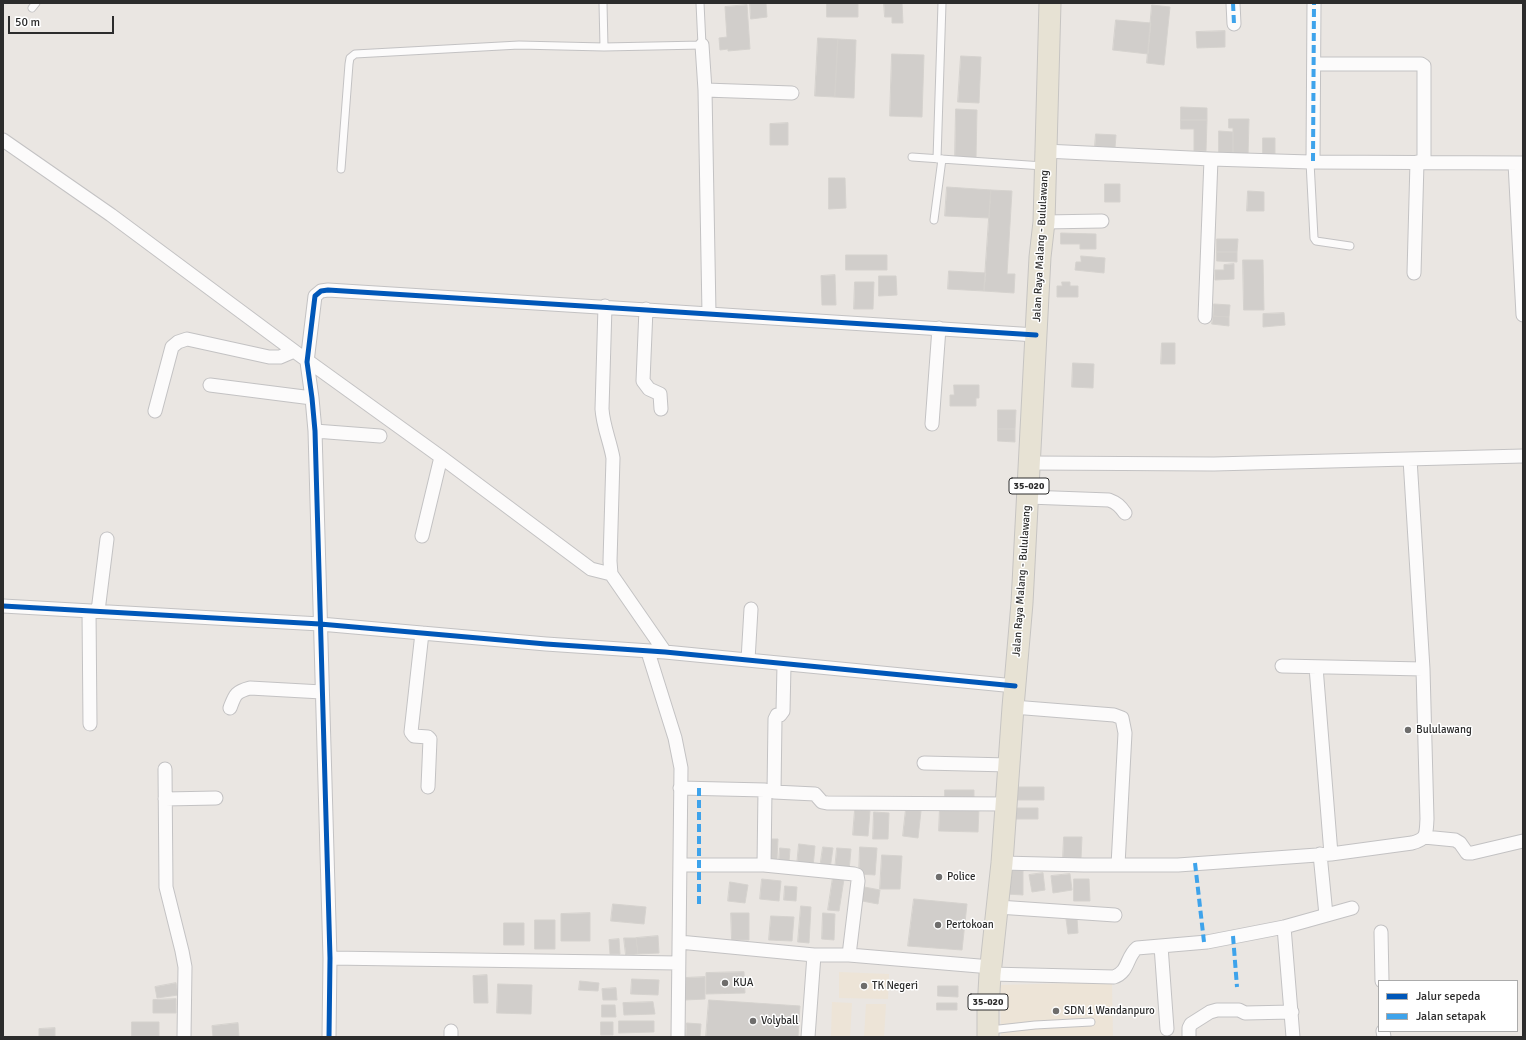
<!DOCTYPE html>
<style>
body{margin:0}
#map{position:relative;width:1526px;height:1040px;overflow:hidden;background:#eae6e2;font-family:Signika,sans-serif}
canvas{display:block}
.frame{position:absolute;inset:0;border:4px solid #2c2c2c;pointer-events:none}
.legend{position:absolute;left:1378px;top:980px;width:140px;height:52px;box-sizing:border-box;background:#fff;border:1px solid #ababab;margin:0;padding:5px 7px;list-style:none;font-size:12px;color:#2c2c2c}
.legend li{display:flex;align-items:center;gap:8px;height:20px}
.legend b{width:20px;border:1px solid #ababab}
.scale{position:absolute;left:8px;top:16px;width:106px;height:18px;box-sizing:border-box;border:2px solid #2c2c2c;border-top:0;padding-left:5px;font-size:12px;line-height:14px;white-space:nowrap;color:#2c2c2c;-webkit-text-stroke:3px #fff;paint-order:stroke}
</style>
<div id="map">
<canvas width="1526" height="1040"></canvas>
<div class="frame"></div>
<ul class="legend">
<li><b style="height:5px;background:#0057b8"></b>Jalur sepeda</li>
<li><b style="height:5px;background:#3ea3eb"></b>Jalan setapak</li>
</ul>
<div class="scale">50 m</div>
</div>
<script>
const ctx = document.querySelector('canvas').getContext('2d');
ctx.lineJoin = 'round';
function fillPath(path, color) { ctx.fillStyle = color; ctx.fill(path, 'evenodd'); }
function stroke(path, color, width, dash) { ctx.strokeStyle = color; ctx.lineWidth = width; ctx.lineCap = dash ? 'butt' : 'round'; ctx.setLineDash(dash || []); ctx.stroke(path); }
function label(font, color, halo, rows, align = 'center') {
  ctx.font = font + ' Signika,sans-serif'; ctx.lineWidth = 3; ctx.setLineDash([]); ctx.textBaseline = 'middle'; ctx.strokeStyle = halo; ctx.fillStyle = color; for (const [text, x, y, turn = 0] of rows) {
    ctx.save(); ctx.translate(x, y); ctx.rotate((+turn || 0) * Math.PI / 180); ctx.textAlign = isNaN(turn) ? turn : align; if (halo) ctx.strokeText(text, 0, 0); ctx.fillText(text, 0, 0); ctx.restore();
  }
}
fillPath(new Path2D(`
 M839,972L889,974L888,999L839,998Z
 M1112,982L1113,1037H1001L1000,985Z
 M832,1002L852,1003L850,1037H831Z
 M866,1004H886L884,1037H864Z`), '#ede4d7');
const building = new Path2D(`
 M750,3H766L767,17L751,19Z
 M827,3H858V17H827Z
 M884,3H902L903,23H892V17H885Z
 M747,5L750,49L728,51V49L720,50L719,38L727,37L725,7Z
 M1152,5L1170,7L1164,65L1147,63Z
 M1116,20L1151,23L1148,54L1113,50Z
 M1225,31V47L1197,48L1196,32Z
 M818,38L838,39L835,97L815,96Z
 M838,39L856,40L854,98L835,97Z
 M892,54L924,55L922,117L890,116Z
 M961,56L981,57L979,103L958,102Z
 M1181,107L1207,108V120H1181Z
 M956,109L977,110L976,158H955Z
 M1229,119H1249L1248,157H1233V128H1229Z
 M1181,120H1207L1206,151H1194V129H1181Z
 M788,123V145H770V124Z
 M1219,131L1233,132V157L1219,156Z
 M1096,134L1116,135L1115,148L1095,146Z
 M1263,138H1275V157H1263Z
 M829,178H845L846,208L829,209Z
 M1105,184H1120V202H1105Z
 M947,187L991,190L989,218L945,216Z
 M991,190L1012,191L1007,274H1015L1014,293L984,291Z
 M1248,191L1264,192V211H1247Z
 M1061,233L1096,234V249H1080V244H1061Z
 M1217,239H1238L1237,252H1217Z
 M1217,252H1237V262L1217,261Z
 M846,255H887V270H846Z
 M1081,256L1105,258L1104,273L1075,270L1076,262H1081Z
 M1243,260H1263L1264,310H1244Z
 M1234,264V279L1215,280V270H1224V265Z
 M949,271L986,273L984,291L948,289Z
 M835,275L836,305H822L821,276Z
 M879,276H896L897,295L879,296Z
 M855,282H874L873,309H854Z
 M1062,282H1070V286H1078V297H1057V286H1062Z
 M1214,304L1230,305L1229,317L1213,316Z
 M1284,313L1285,325L1263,327V314Z
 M1213,316L1229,317V326L1212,324Z
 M1162,343H1175V364H1161Z
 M1073,363L1094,364L1093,388L1072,387Z
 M954,385H979V398H976V406H950V395H954Z
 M998,410H1016L1015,429H998Z
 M998,429H1015V442L998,441Z
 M1018,787H1044V800H1018Z
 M945,790H974V801L945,800Z
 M940,807L979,808L978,832L939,831Z
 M1011,808H1038V819H1011Z
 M906,809L921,811L918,838L903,836Z
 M855,810L870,811L868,836L853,835Z
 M874,812L889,813L888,839H873Z
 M1064,837H1082L1081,859H1063Z
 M765,839H778L777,859H764Z
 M799,844L815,846L813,867L797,865Z
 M823,847L833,848L830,869L820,868Z
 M860,847L877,848L875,875L859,874Z
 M780,848L790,849L789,862L779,861Z
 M837,848L851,849L849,871L835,870Z
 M882,855L902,856L900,889H880Z
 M1007,870H1023V895L1007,894Z
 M1043,873L1045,890L1032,892L1029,875Z
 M1070,874L1072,890L1053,893L1051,876Z
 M833,877L844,879L839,911L828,910Z
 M762,879L781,881L779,901L760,899Z
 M1074,879H1089L1090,901H1074Z
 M730,882L748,885L745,903L728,901Z
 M785,886L797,887L796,901L784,900Z
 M859,886L880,890L878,904L857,900Z
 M914,899L967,904L962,950L908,946Z
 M613,904L646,907L644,924L611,921Z
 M801,906L811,907L809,943L798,942Z
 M590,913V941H561V914Z
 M731,913H749V940H732Z
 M823,913L835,914L834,940L822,939Z
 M771,916L794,917L792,941L769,940Z
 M1077,918L1078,933L1068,934L1066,919Z
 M535,920H555V949H535Z
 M504,923H524V945H504Z
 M658,936L659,953L638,954L636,938Z
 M624,938H636L638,954L626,955Z
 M619,939L620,954H610L609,940Z
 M744,972L745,993L706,994V973Z
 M487,975L488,1003H474L473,976Z
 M705,977V999L685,1000L684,978Z
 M632,979L659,980L658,995L631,994Z
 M580,981L599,983L598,991L579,990Z
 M176,983L178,995L157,998L155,987Z
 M498,984L532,985L531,1014L497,1013Z
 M938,986H958V997L938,996Z
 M616,988L617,1000H603L602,989Z
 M176,999V1013H153V1000Z
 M709,1000L800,1006L798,1037H706Z
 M653,1002L655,1014L624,1015L623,1003Z
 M937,1003H957V1010H937Z
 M602,1005H615L616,1017H602Z
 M619,1021H654V1032L619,1033Z
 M132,1022H159V1036H132Z
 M601,1022H613V1035H601Z
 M238,1023L239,1037H213L212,1026Z
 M687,1023L701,1024L700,1037H686Z
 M55,1028V1037H39V1029Z`);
fillPath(building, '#d1cecb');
stroke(building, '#d5d2ce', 1);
const lane = new Path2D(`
 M603,3L604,47L702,45L700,3
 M32,8L36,3
 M912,157L1043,166
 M937,159L942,3
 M1310,162L1314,238L1316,241L1350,246
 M341,169L349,64L350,58L355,54L519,45L604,47
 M934,220L942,159
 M990,1030L1035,1025L1091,1022`);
const street = new Path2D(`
 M1233,3L1234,24
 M702,45L705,90L709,314
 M1314,64H1421L1424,66V162
 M705,90L792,93
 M3,140L111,215L294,351
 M1045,151L1211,159L1310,162L1523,163
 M1313,161L1314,3
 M1515,163L1523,315
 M1044,222L1102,221
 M1414,273L1417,162
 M605,306L602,409C603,426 610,441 613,458L610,561L611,574L665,652
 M646,309L643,381L649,389L660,394L661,409
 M1205,317L1211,159
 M210,385L312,398
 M155,411L172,347L178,342L187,339L269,357H280L294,351L441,457L591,569L611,574
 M932,424L939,328
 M315,431L380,436
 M1030,463L1214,464L1523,456
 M1028,497L1109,500C1117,503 1120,506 1125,513
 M422,536L441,457
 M3,606L320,624L546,644L665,652L1015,686
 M89,611L90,724
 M98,611L107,539
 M422,633L411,732L414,736L428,737L430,739L428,787
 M648,652L675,738L681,768L678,1037
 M748,660L751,609
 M1282,666L1423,669
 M1316,667L1331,854
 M1013,707L1114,715L1122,718L1125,733L1118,865
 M230,708C235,695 235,692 250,688L322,692
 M924,763L1009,765
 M165,769L166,887L182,951L185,967L184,1037
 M680,788L765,790L774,792L815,794L822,802L827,803L1006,804
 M774,792L775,719L777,715H780L783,711L784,665
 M165,799L216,798
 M1424,837L1455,840L1460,843L1467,853H1472L1523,841
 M1320,854L1326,915
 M1002,863L1084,865H1178L1331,854L1412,843C1428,839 1426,833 1427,819L1423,669L1410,459
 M680,865H764L854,874L857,875L858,881L849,955
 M764,865L765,790
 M998,907L1115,915
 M1284,927L1293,1037
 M1381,932L1382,981
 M679,942L814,955H849L991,967
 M1161,946L1167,1029
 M330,958L678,963
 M990,974L1114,977C1129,972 1126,957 1137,948L1207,942L1284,927L1352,908
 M1383,1031L1384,1037
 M329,1037L330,958L315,431L312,398L307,362L315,296L321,291L328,290C564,306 800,318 1036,335
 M451,1037V1031
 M808,1037L814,955
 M1189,1037V1028L1191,1024L1210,1012L1217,1010H1239L1245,1013L1292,1012`);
const primary = new Path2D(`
 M988,1037V1010L990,974L1002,863L1013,707L1022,603L1040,257L1044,222L1050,3`);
stroke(lane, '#c3c2c3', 9);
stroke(street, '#c3c2c3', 15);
stroke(primary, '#c6c4c2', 23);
stroke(lane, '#fcfbfb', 7);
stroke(street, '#fcfbfb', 13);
stroke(primary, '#e7e2d4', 21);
stroke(new Path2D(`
 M1233,3L1234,24
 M1313,161L1314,3
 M1195,863L1204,942
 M699,904V788
 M1233,936L1237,987`), '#3ea3eb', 4, [8, 4]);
stroke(new Path2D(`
 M3,606L320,624L546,644L665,652L1015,686
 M329,1037L330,958L315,431L312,398L307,362L315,296L321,291L328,290C564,306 800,318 1036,335`), '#0057b8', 5);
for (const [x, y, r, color] of [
 [1408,730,4,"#6e6d6c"],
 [939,877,4,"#6e6d6c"],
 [938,925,4,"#6e6d6c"],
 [725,983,4,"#6e6d6c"],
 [864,986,4,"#6e6d6c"],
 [1056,1011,4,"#6e6d6c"],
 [753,1021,4,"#6e6d6c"]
]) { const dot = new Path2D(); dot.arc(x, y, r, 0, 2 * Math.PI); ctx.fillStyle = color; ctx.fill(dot); stroke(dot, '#fff', 1.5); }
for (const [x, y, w] of [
 [1029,486,40],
 [988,1002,40]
]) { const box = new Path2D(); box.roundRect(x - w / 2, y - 8, w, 16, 3); ctx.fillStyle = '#fff'; ctx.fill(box); stroke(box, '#2c2c2c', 1); }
label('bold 10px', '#2c2c2c', null, [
 ["35-020",1029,486],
 ["35-020",988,1002]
]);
label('11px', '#2c2c2c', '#fff', [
 ["Jalan Raya Malang - Bululawang",1041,246,-87],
 ["Jalan Raya Malang - Bululawang",1022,581,-86]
]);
label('11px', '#2c2c2c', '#fff', [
 ["Bululawang",1416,730],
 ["Police",947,877],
 ["Pertokoan",946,925],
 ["KUA",733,983],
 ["TK Negeri",872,986],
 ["SDN 1 Wandanpuro",1064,1011],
 ["Volyball",761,1021]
], 'left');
</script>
